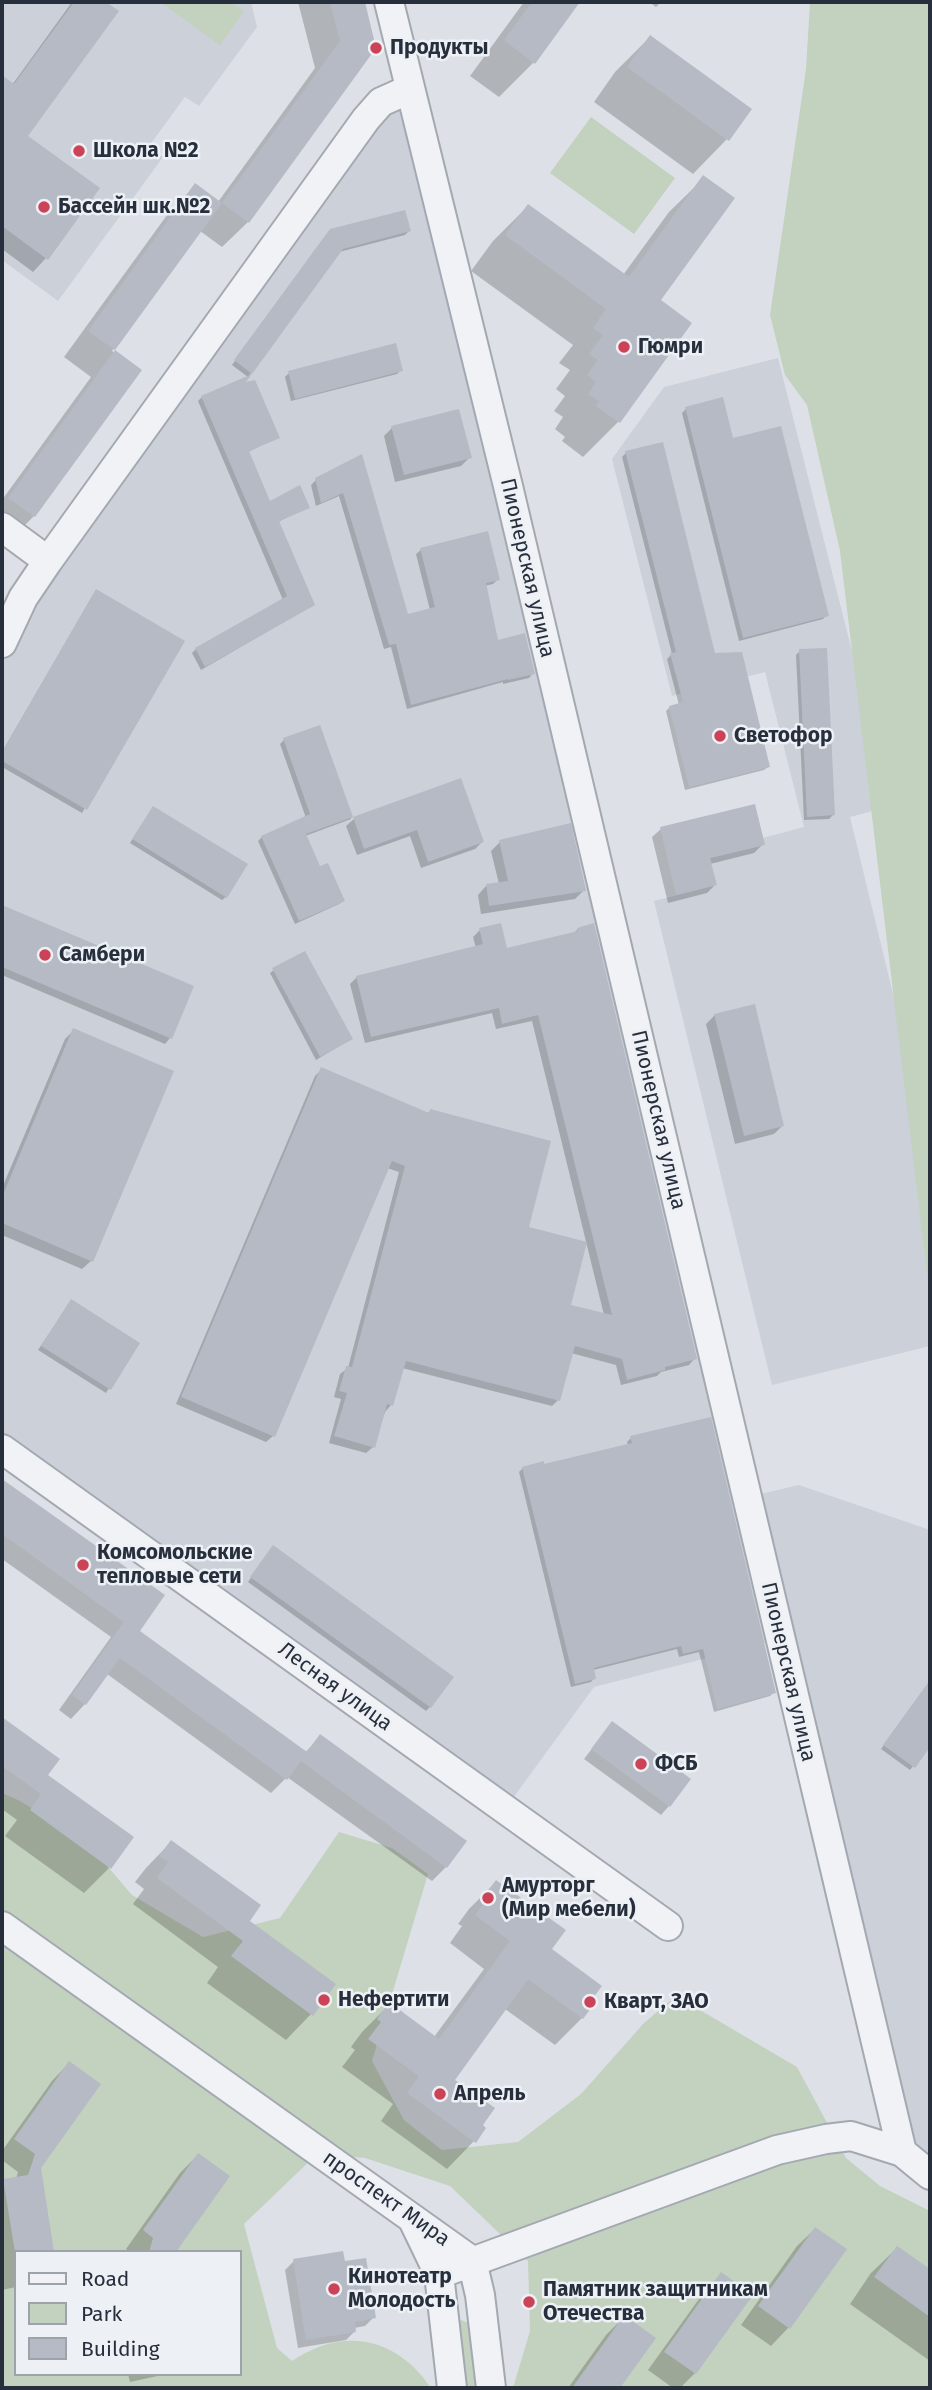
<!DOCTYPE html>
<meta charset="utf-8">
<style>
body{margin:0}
#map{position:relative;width:932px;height:2390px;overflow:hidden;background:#dde1e7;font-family:"Fira Sans",sans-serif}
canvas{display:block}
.frame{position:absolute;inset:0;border:4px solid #272f3d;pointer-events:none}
.legend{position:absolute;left:14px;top:2250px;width:228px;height:126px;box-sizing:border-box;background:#edf0f5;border:2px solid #9ea3ab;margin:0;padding:9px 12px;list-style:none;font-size:21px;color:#272f3d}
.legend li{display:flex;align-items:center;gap:14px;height:35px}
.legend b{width:35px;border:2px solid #9ea3ab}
</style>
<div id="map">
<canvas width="932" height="2390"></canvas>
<div class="frame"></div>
<ul class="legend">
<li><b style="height:9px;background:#f0f2f5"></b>Road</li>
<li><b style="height:19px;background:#c3d1bf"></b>Park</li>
<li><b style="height:19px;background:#b5bac4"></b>Building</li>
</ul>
</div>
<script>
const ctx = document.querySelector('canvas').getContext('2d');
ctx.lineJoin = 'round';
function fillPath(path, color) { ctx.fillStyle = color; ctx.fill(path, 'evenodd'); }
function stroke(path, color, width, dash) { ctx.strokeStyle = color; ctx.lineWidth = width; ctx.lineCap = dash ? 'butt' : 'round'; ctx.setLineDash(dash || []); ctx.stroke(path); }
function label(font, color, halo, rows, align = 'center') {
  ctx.font = font + ' "Fira Sans",sans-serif'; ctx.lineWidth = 5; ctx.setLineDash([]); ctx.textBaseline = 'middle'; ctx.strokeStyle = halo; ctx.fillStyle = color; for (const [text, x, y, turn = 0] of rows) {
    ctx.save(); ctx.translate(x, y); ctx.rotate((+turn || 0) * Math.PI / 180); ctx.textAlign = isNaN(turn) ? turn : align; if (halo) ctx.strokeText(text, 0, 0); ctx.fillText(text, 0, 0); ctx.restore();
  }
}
fillPath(new Path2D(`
 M2,2H251L257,27L199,106L185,97L149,146L163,157L58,301L2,260Z
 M403,90L748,1497L799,1485L930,1530V2175L902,2152L781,1639L594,1687L505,1809L2,1449V643Z
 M778,358L891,806L850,817L930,1146V1346L772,1385L654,901L717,885L710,858L764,845L763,838L804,827L765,672L672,696L612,459L664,387Z`), '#cbd0d9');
fillPath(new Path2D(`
 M160,2H231L244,11L220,45Z
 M810,2H930V1298L840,551L807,405L785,375L770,315L806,69Z
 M591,117L675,178L634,234L550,173Z
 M2,1793L18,1800L84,1839L132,1895L203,1937L280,1918L339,1832L392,1848L428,1874L372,2061L404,2120L442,2150L518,2142L581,2094L644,2023L670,2001L700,2010L797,2067L846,2158L880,2186L930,2211V2388H513L530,2331L528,2261L450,2186L365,2158L317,2154L244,2224L277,2348L292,2361C343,2326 397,2337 431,2388H2ZM16,2252H240V2374H16Z
 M461,2320L469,2323L478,2388H461L457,2322Z`), '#c3d1bf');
fillPath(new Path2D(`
 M72,2H103L116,11L26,137L46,258L33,272L2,249V77L12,85Z
 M298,2H363L374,47L248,222L222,247L200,231L112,351L140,370L34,516L8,542L2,537V500L91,377L64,357L170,211L195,186L218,202L315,68Z
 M524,2H578L534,62L499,97L470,76Z
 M649,2H661L656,7Z
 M650,37L727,139L693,174L594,102L615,72Z
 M704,178L659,301L690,323L618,422L583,457L562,441L565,437L555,429L563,417L554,411L565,396L556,389L570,370L559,363L573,345L471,271L493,241L528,206L623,275L669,212Z
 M409,231L405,235L339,252L248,377L232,365L326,235Z
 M401,370L397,374L291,401L285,377L289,373Z
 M242,385L278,437L248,452L269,503L308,507L278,522L313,605L201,670L192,653L196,649L283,600L198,401L202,397Z
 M686,409L732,440L827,615L823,619L739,641L682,413Z
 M392,428L470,457L461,466L395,482L384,436Z
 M626,453L713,655L768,767L764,770L685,790L666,711L670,707L679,705L667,659L672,654L622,457Z
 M361,457L407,616L430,610L416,554L421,550L498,579L493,584L484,586L496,642L533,673L529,678L503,684V682L407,709L391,647L384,649L339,496L316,506L311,485L316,480Z
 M93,595L183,641L82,813L2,767V752Z
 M800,651L833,815L829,819L804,820L796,655Z
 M319,727L351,819L305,836L319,868L343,901L339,904L295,924L258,841L262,837L306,818L280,744L284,740Z
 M460,780L482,842L475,849L421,868L410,836L357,855L346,826L354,819Z
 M153,808L226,897L222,900L130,843Z
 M661,829L763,844L754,853L710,864L715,885L707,893L668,903L652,837Z
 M500,842L584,890L575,899L481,914L478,895L486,886L499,884L491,851Z
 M2,907L192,987L170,1038L165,1044L2,975Z
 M578,929L695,1358L689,1365L661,1372L657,1376L621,1385L616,1365L571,1353L558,1400L552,1406L402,1368L391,1405L385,1412L373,1447L366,1453L329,1443L341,1399L334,1397L340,1374L348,1368L399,1172L387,1168L273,1436L266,1442L176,1404L315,1076L322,1069L427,1114L430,1111L527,1229L568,1306L604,1315L532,1021L496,1029L492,1013L365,1043L350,984L357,977L476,948L473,937L480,930L506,950L573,934Z
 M274,970L351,1039L316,1060L270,973Z
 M715,1015L783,1125L774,1134L735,1144L706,1024Z
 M74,1030L91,1261L82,1269L2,1235V1188L65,1039Z
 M71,1301L138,1343L106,1393L38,1350Z
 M631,1438L774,1692L770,1696L714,1712L699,1652L679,1657L677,1649L593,1670L594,1678L591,1682L571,1687L519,1472L523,1468L543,1466L628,1445L627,1442Z
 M2,1481L163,1596L137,1631L305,1753L320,1736L446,1867L432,1881L287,1777L271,1793L107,1674L85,1704L71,1719L59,1710L111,1637L2,1559Z
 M270,1551L452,1677L430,1707L426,1711L248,1582Z
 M930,1681V1744L910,1770L881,1749Z
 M2,1719L57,1760L46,1775L109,1868L84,1893L5,1836L17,1820L2,1809Z
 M612,1723L669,1806L661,1815L584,1759Z
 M171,1842L247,1922L311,2014L286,2040L207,1983L218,1967L133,1904L144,1889L135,1882L146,1868Z
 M496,1882L588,2002L582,2018L555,2045L505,2009L453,2080L480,2125L474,2141L447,2169L381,2121L393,2104L342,2067L355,2050L351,2047L362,2032L389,2005L434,2037L484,1969L450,1943L462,1926L458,1924L469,1909Z
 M69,2063L16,2252V2287L2,2290V2183L16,2179L18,2172L2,2160V2151L52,2081Z
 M198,2155L173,2252H130L126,2249L180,2173Z
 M815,2229L844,2250L788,2328L771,2346L741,2325L797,2246Z
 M897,2248L930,2272V2361L850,2304L871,2273Z
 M294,2261L344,2263L374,2317L365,2326L354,2328L355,2331L346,2340L298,2348L285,2270Z
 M721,2274L751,2295L695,2373L680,2388H673L648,2370L704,2292Z
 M624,2317L653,2338L618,2388H568L606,2335Z
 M128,2374H167L130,2382Z`), '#0003');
fillPath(new Path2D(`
 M74,2H106L119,11L28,136L100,188L48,260L2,226V75L14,84Z
 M330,2H365L376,48L249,223L222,203L340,41Z
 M532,2H580L535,64L504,40Z
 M650,35L752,109L729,141L627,67Z
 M703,175L735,198L661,300L692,323L620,423L596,406L599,401L588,394L596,382L587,375L598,360L589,354L603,335L593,328L606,309L505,235L528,204L629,277Z
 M195,183L222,203L115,350L88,331Z
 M405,210L411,231L343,249L252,374L234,360L330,229Z
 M396,343L403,371L295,399L288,371Z
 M115,350L142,370L35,517L8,498Z
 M252,374L246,382L255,380L280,438L249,451L270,501L300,485L310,508L279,521L315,605L205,667L195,648L287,596L201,396Z
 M723,397L733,438L781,426L829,616L743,638L685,407Z
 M459,409L472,458L404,475L391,426Z
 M663,442L715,653L742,652L770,767L689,787L669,706L683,702L670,653L676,652L625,451Z
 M362,454L408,614L435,607L420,548L488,531L500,580L486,583L498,640L525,633L535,674L508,680V679L411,705L396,644L389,645L343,493L321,503L315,478Z
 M96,589L185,641L87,810L2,761V752Z
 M827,648L835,815L807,817L799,649Z
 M320,725L353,817L306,834L320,866L328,863L345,901L299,921L261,836L310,814L283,738Z
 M461,778L484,842L428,862L417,830L364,849L353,817Z
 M755,804L765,845L710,858L717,885L676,895L660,827Z
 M153,806L248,864L227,898L132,839Z
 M571,823L586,891L489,906L486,884L508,881L499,840Z
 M2,905L194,986L172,1039L2,967Z
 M501,923L507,948L578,931L577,928L594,923L697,1359L665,1367V1370L627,1380L622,1359L575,1346L560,1401L406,1361L393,1406L387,1404L375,1448L334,1436L347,1393L339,1391L346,1366L352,1367L405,1166L392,1161L275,1437L181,1397L321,1067L429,1113L430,1109L551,1141L529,1227L587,1242L571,1305L612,1315L538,1015L502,1024L499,1008L371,1037L356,976L483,944L479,928Z
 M305,951L353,1039L320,1057L272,968Z
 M755,1004L784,1126L744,1136L714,1014Z
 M73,1028L174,1071L93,1262L2,1223V1197Z
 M71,1299L140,1343L111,1390L41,1346Z
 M711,1417L776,1693L717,1709L703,1649L683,1654L681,1646L594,1668L596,1679L575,1684L522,1467L544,1461V1464L632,1443L630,1436Z
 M2,1479L165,1595L140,1631L307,1752L320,1734L467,1841L447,1868L301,1761L287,1780L120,1658L86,1705L72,1695L124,1622L2,1534Z
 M273,1545L454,1677L431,1708L250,1577Z
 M930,1680V1747L915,1768L883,1745Z
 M2,1717L60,1759L48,1775L134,1837L111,1869L30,1810L41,1794L2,1766Z
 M612,1721L691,1779L670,1807L591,1749Z
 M171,1840L261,1905L250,1921L336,1984L313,2016L231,1956L243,1941L157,1878L168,1862L159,1856Z
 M496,1880L566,1930L552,1949L602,1986L590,2002L594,2004L583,2019L528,1979L455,2080L495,2108L483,2125L486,2128L476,2143L407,2093L419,2076L368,2039L381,2022L377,2019L389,2002L439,2039L510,1941L475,1915L488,1898L484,1896Z
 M69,2061L101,2084L41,2168L54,2252H15L3,2179L28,2175L35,2154L14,2139Z
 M198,2153L230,2176L176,2252H149L153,2238L143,2230Z
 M815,2227L847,2249L790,2329L758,2306Z
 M897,2246L930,2269V2317L874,2277Z
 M343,2251L345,2261L366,2258L376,2318L355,2322L356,2332L306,2340L293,2259Z
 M721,2272L753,2295L696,2374L664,2352Z
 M624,2315L656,2338L620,2388H572Z`), '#b5bac4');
const minor = new Path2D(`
 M389,2L508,486L902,2152
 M2,527L48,561
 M2,643L23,598L48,561L366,119L381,102L410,89
 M2,1449L668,1926
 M2,1926L472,2261
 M413,2220L439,2274L452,2388
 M472,2261L480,2295L491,2388
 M439,2274L777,2150L826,2139L851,2136L902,2152L930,2175`);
stroke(minor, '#a3a8b1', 32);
stroke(minor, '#f0f2f5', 28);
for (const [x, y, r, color] of [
 [376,48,7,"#cc4357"],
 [79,151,7,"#cc4357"],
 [44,207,7,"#cc4357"],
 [624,347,7,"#cc4357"],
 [720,736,7,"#cc4357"],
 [45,955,7,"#cc4357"],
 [83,1565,7,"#cc4357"],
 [641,1764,7,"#cc4357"],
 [488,1898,7,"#cc4357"],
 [324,2000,7,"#cc4357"],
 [590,2002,7,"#cc4357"],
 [440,2094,7,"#cc4357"],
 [334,2289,7,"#cc4357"],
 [529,2302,7,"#cc4357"]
]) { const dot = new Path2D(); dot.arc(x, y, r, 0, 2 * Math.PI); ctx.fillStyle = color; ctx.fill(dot); stroke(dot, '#edf0f5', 2.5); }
label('bold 21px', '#272f3d', '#edf0f5', [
 ["Продукты",390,48],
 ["Школа №2",93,151],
 ["Бассейн шк.№2",58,207],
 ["Гюмри",638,347],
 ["Светофор",734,736],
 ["Самбери",59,955],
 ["Комсомольские",97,1553],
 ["тепловые сети",97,1577],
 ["ФСБ",655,1764],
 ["Амурторг",502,1886],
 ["(Мир мебели)",502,1910],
 ["Нефертити",338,2000],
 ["Кварт, ЗАО",604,2002],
 ["Апрель",454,2094],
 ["Кинотеатр",348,2277],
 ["Молодость",348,2301],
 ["Памятник защитникам",543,2290],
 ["Отечества",543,2314]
], 'left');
label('21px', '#272f3d', '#edf0f5', [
 ["Пионерская улица",527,568,77],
 ["Пионерская улица",658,1120,77],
 ["Пионерская улица",788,1672,77],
 ["Лесная улица",335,1687,36],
 ["проспект Мира",386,2199,35]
]);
</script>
